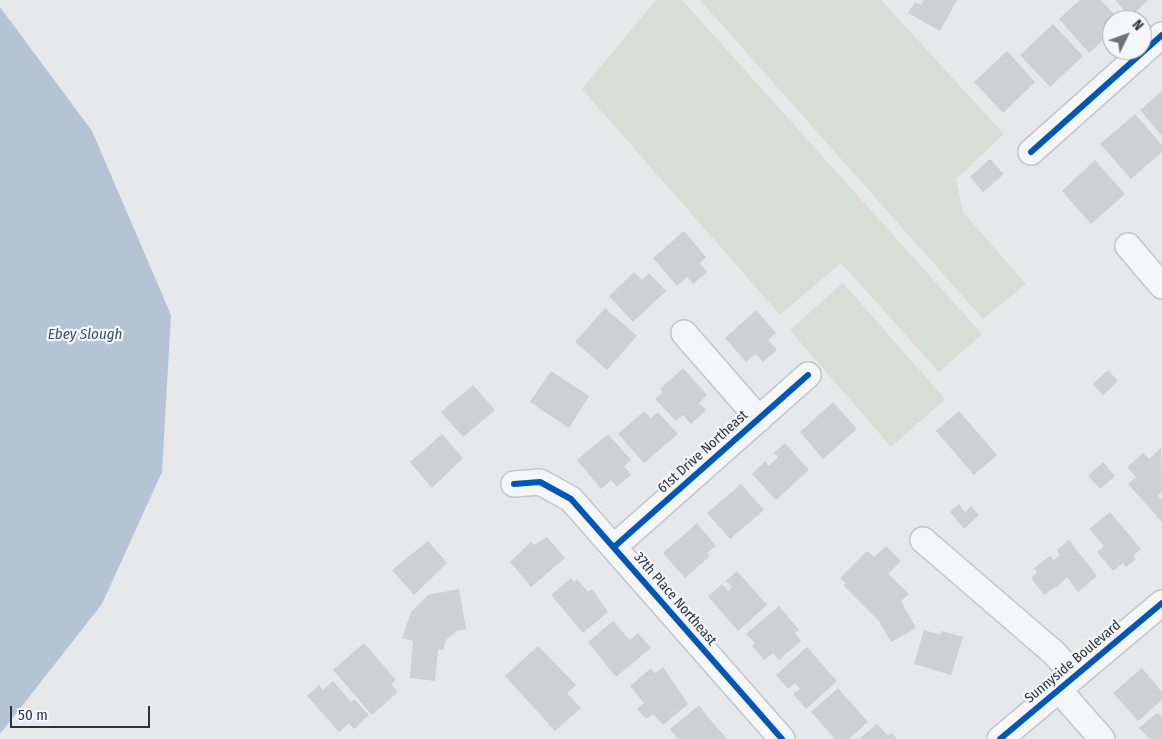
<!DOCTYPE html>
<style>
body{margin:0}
#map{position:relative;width:1162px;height:739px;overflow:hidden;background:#e6e8ea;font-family:"Fira Sans Condensed",sans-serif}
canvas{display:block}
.north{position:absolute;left:1102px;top:10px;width:50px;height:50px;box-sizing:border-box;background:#f4f6f9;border:1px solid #a4a8b1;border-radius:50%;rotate:48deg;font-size:14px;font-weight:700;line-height:20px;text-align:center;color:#2b3445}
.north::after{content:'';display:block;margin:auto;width:18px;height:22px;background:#6c737f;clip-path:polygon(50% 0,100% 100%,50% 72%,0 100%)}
.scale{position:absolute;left:10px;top:706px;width:140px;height:22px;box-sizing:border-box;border:2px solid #2b3445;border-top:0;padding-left:6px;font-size:15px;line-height:18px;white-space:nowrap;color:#2b3445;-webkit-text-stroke:4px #f4f6f9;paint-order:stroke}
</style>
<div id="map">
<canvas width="1162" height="739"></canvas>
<div class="north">N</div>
<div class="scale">50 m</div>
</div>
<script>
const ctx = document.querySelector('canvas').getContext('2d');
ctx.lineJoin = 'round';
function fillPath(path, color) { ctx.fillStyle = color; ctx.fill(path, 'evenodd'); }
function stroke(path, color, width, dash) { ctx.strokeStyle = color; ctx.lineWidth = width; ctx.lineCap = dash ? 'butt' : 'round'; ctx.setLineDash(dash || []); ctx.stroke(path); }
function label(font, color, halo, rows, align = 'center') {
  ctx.font = font + ' "Fira Sans Condensed",sans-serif'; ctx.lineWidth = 4.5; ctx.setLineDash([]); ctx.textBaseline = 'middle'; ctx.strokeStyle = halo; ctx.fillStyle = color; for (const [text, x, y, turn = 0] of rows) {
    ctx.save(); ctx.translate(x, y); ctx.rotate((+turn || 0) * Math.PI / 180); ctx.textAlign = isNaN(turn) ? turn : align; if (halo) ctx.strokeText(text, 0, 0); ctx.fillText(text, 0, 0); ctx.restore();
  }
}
fillPath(new Path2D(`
 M656,0H682L982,334L939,372L841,263L780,315L582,89Z
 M700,0H881L1004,134L956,179L963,212L1026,284L983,319Z
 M843,283L945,399L891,447L790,330Z`), '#d6ded6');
fillPath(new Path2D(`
 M0,7L92,131L171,315L162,472L102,604L0,734Z`), '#b4c4d5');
fillPath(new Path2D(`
 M924,0H957L940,31L908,13L915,2L921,5Z
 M1080,0H1101L1119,20H1112V32L1089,53L1059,19Z
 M1115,0H1148L1130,17Z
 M1053,24L1083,56L1050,87L1020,55Z
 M1007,51L1035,82L1003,113L974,82Z
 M1162,91V136L1140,110Z
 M1135,114L1162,145V152L1131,179L1100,144Z
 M990,159L1004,174L983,192L970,177Z
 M1095,160L1125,194L1091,224L1062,191Z
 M684,231L706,257L700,263L707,272L693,284L687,277L677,286L653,258Z
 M634,272L642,280L649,273L666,291L633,322L609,296Z
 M605,308L637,336L607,370L575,342Z
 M756,310L776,333L768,340L777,350L763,362L756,354L746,362L725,338Z
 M683,368L707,395L699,403L706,410L691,424L683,415L676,421L655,399L663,392L660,389Z
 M1108,370L1118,381L1103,395L1093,384Z
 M551,371L589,396L569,428L530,402Z
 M473,385L495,410L463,437L441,412Z
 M833,402L857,429L823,459L800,432Z
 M644,411L651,418L658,412L678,434L644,463L618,434Z
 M959,411L997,455L974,475L936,431Z
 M442,434L463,458L432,488L410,462Z
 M608,434L631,460L624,466L631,475L617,487L611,480L601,489L577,460Z
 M785,443L809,470L776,500L752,474L765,461L769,466L778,457L774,453Z
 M1161,448L1162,491L1158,496L1162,500V522L1128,484L1136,477L1127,467L1143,453L1149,459Z
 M1103,462L1115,476L1100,489L1088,476Z
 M741,484L764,510L730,539L707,513Z
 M959,504L965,512L971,506L979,515L964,529L950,512Z
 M1110,512L1141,549L1133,556L1136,559L1126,567L1123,563L1113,571L1097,552L1104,546L1089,529Z
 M697,523L716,546L707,553L710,556L685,578L663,553Z
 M547,537L565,558L531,587L510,562L531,542L534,545Z
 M1069,540L1097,576L1078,592L1067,577L1057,587L1056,586L1044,595L1031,578L1037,573L1034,568L1050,556L1054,560L1060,555L1057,550Z
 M428,541L447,563L414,595L392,570Z
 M886,546L901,561L888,574L909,594L901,601L916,628L891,642L879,621L844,586L846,583L840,578L867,551L874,557Z
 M737,571L767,605L738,631L708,596L722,584L728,591L732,587L726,581Z
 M571,578L574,582L577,579L588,592L592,589L608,612L583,633L551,595Z
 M459,589L466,629L457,631L446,640L443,650L438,649L435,681L410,678L413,641L402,638L411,612L428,595Z
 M779,606L799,630L795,633L801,641L779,660L773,653L764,660L752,646L755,643L746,634Z
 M613,621L630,640L638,633L651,648L616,677L588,642Z
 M924,630L941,635L942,631L963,637L951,675L914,664Z
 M364,643L396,680L391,684L398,692L372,715L333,670Z
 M538,646L576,685L567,693L581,708L555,731L505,676Z
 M807,647L837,681L806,709L793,694L800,689L795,683L788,689L776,675Z
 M663,667L688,704L663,725L653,714L646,719L637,709L644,703L630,686L651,668L655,673Z
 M1142,668L1162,692V700L1138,721L1113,693Z
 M333,681L351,702L354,699L369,715L354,729L349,723L339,732L307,696L319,685L323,690Z
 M838,688L868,722L849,739H835L811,712Z
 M699,705L706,715L727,739H678L670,729Z
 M1157,713L1162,717V739H1150L1139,728Z
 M877,724L888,736L892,733L897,739H859Z`), '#ced0d3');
const minor = new Path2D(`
 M1031,152L1162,35
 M1128,246L1162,286
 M684,333L759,419
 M514,484L540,482L571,499L782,739
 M923,540L1054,653L1075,676
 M614,547L808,375
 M1059,690L1102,739
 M1000,739L1162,603`);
stroke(minor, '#c4c6c8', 28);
stroke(minor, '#f5f6f7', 25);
stroke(new Path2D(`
 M1031,152L1162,35
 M514,484L540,482L571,499L782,739
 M614,547L808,375
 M1000,739L1162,603`), '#0057b8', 6);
label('14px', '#2b3445', '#f4f6f9', [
 ["61st Drive Northeast",703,452,-42],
 ["37th Place Northeast",675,599,49],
 ["Sunnyside Boulevard",1073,662,-40]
]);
label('italic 15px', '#34527a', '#f4f6f9', [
 ["Ebey Slough",85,335]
]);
</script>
